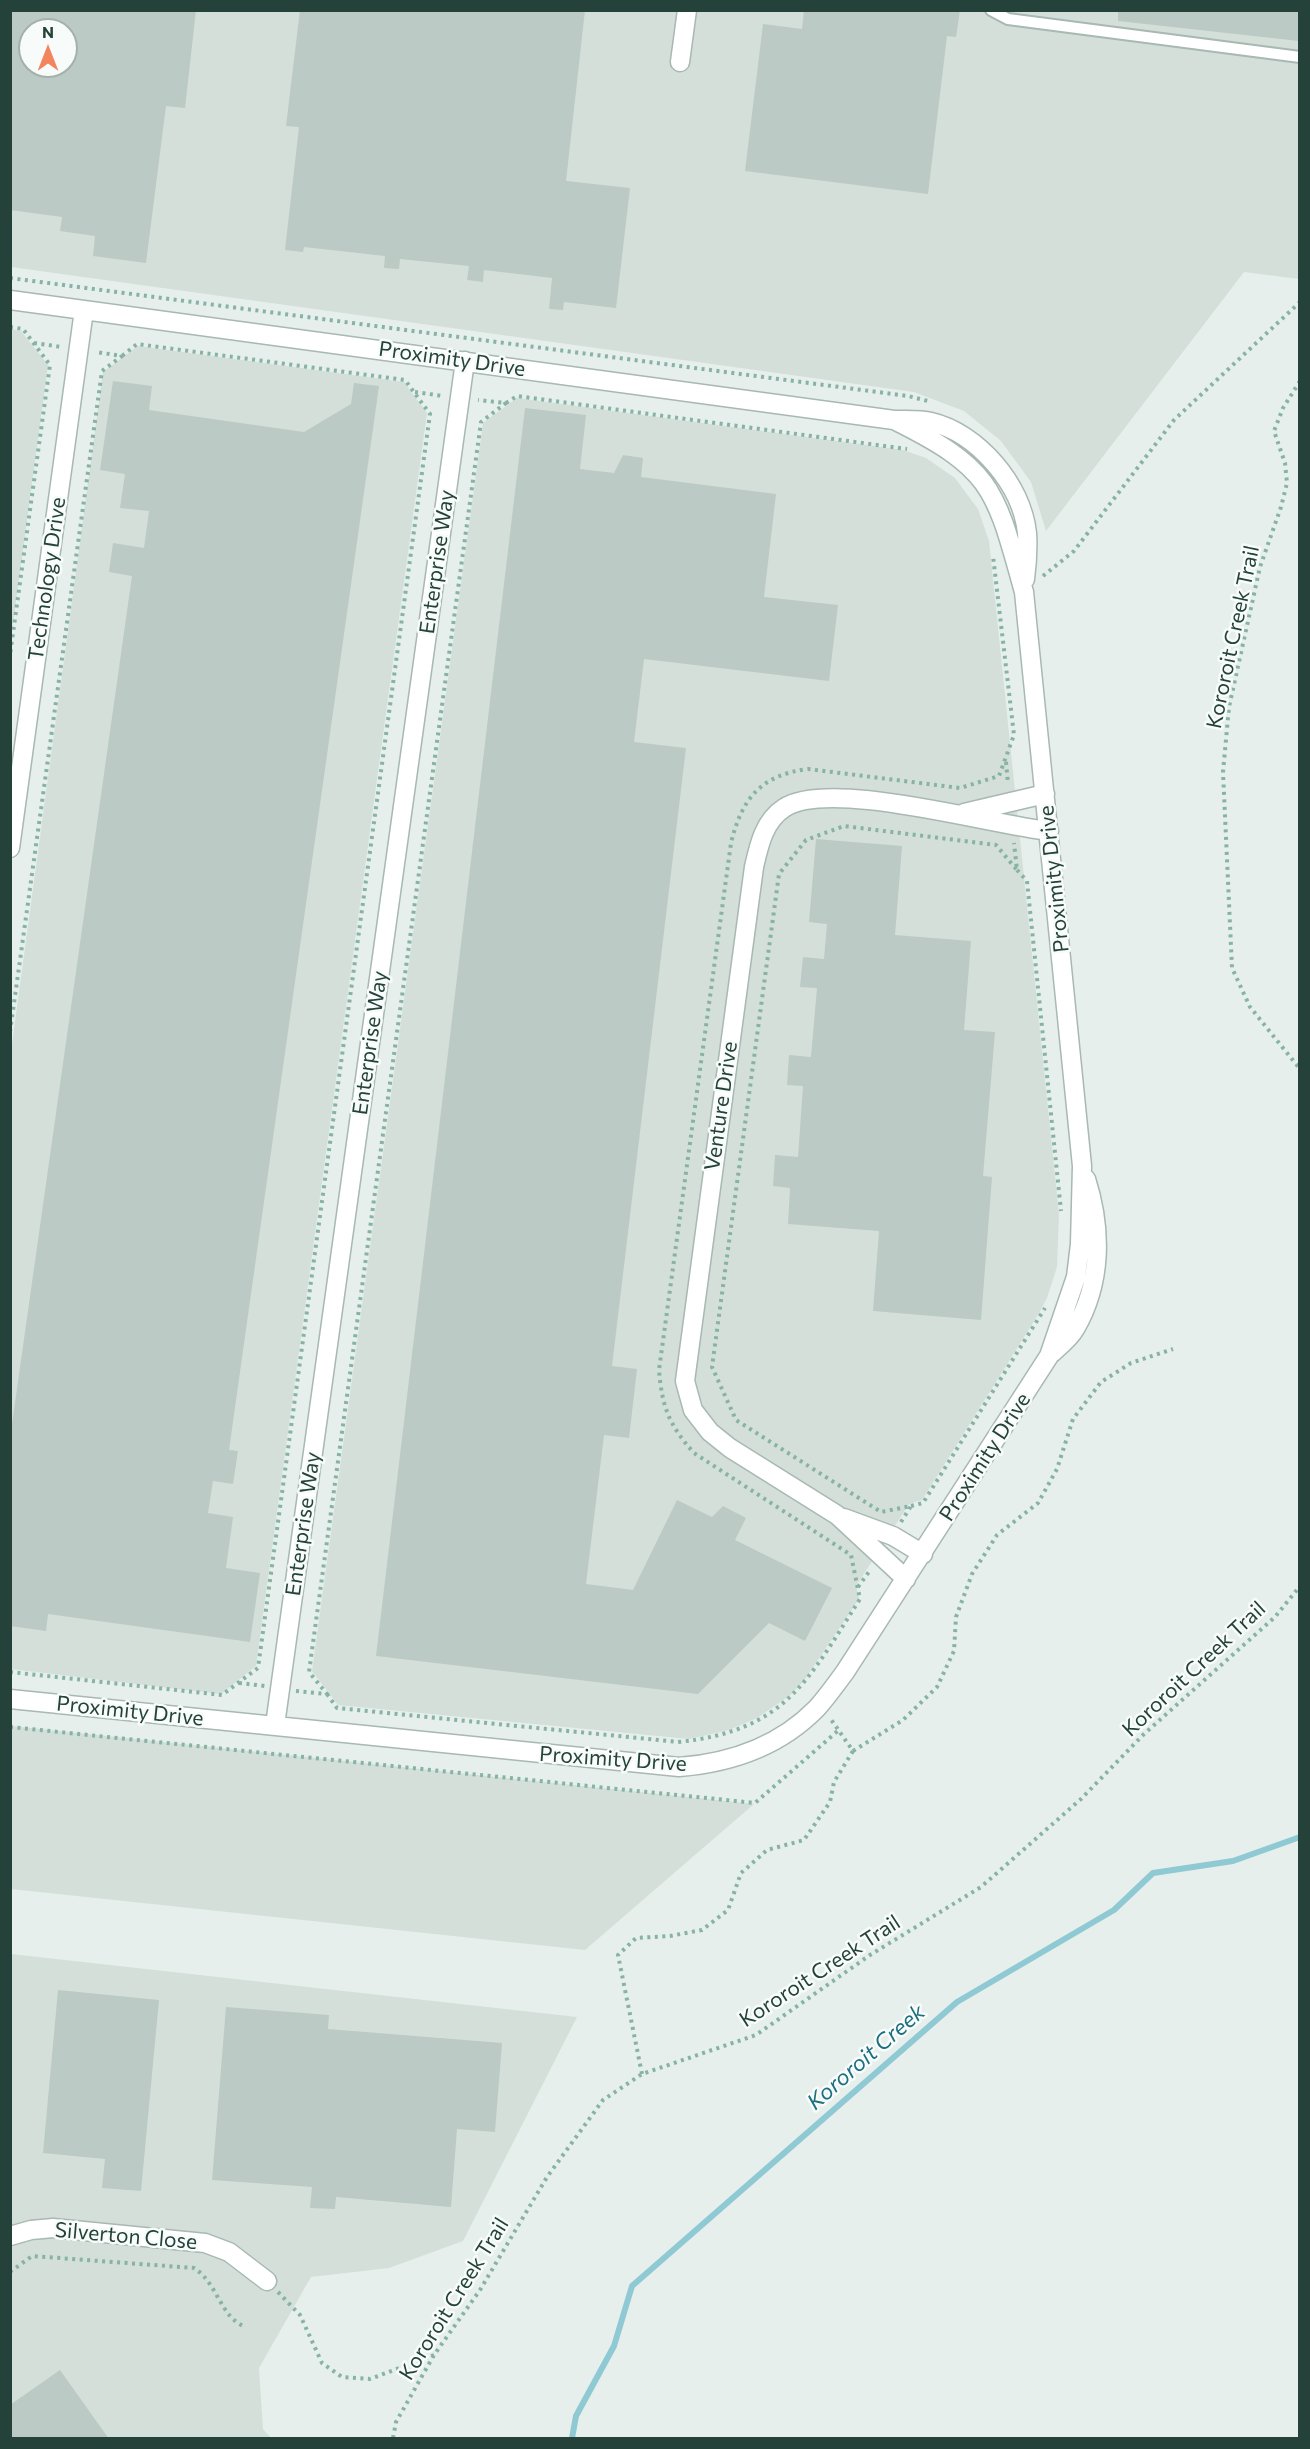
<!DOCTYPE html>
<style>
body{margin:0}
#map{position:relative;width:1310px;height:2449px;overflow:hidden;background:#e6efeb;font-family:Commissioner,sans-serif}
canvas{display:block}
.frame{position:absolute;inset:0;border:12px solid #24423a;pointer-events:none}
.north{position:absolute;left:18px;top:18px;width:60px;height:60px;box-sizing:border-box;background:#f7fbf9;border:2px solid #a3b1ad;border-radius:50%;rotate:0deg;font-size:16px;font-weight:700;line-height:24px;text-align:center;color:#24423a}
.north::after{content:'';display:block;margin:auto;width:21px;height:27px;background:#f4845f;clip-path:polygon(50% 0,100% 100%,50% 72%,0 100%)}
</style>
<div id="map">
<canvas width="1310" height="2449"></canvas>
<div class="frame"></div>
<div class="north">N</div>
</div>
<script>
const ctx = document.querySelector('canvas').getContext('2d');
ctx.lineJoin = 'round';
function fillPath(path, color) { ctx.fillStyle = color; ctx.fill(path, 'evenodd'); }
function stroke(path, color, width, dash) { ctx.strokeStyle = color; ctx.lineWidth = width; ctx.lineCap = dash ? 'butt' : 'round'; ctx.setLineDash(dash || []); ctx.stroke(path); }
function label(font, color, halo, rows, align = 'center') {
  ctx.font = font + ' Commissioner,sans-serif'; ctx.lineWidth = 5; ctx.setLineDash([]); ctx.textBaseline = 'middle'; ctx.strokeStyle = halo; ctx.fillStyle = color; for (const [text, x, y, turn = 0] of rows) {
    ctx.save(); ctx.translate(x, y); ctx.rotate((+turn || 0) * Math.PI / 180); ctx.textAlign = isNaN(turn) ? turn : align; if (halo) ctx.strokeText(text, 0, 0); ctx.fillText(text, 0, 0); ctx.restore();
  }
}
fillPath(new Path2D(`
 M11,11H1299V279L1244,272L1046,531L1031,482L1001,441L964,411L914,392L11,267ZM30,30H66V66H30Z
 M11,329L21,331L48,365L11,638Z
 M138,346L404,382L427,413L256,1666L221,1694L11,1669V1051L103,372Z
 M517,398L903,450L926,458L955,478L978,509L989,541L1059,1214L1057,1267L1047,1298L1039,1313L922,1500L909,1504L856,1586L859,1599L803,1682L789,1696L757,1718L729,1730L689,1739L338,1705L312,1671L483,423Z
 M11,1726L754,1804L585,1950L11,1889Z
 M11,1954L577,2017L463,2241L389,2268L311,2277L259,2368L263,2429L271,2438H11Z`), '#d4dfda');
stroke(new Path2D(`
 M572,2438L576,2416L614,2346L632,2286L957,2002L1114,1910L1153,1873L1233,1861L1300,1837`), '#8ec9d4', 6);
fillPath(new Path2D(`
 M10,10H196L185,108L166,106L146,263L93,256L95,236L60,231L62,217L10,210ZM30,30H66V66H30Z
 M300,10H585L566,181L630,188L616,308L564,302L563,310L549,309L552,278L484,270L483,282L467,280L469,266L400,259L399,269L384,268L385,256L304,247L303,252L285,250L299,127L286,126Z
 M804,10H960L956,37L947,36L928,194L745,171L763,24L802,29Z
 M1118,10H1299V41L1118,21Z
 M113,381L152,386L149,410L304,432L351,404L354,383L379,386L229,1450L238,1451L233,1484L213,1481L208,1513L233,1517L226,1568L260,1573L250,1642L48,1614L46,1631L10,1626V1438L132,576L109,572L113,543L144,548L149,511L120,508L125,474L100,470Z
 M525,408L586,415L580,469L614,473L623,455L643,458L641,477L776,494L764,597L838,605L829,681L644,659L634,742L686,748L612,1366L637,1369L629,1438L604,1435L586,1584L633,1590L677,1500L712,1517L723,1506L746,1518L735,1540L832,1588L805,1641L769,1623L698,1694L376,1656Z
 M816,839L902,846L895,935L971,941L964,1030L995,1032L983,1176L992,1177L981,1320L873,1311L879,1231L788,1224L790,1188L773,1186L775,1155L798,1157L803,1086L787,1085L789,1055L811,1057L817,988L800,987L803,957L824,959L827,924L809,922Z
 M58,1990L159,2000L141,2191L102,2188L105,2159L43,2153Z
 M226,2007L329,2015L328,2029L502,2043L495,2132L457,2129L451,2207L336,2197L335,2209L310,2208L312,2187L212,2180Z
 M60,2370L109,2439H10V2405Z`), '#bbcac4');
const service = new Path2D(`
 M991,10L1008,19L1300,57`);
const minor = new Path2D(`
 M680,62L687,10
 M10,300L894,420C906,420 919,419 931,422C978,433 1022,485 1027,533C1028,548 1027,564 1025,579
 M964,813L1045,794
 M10,848L84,310
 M1052,1353C1060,1346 1070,1338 1075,1329C1102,1283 1102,1229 1086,1179
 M844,1518L893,1536L923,1554
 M906,1579L837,1515L730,1448L710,1432L693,1410L685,1381L754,867C759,845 764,821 784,808C829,778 991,825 1049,831
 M10,1699L679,1767C731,1763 780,1746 817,1708C827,1697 836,1684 845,1672L1049,1356L1076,1277L1080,1244L1082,1166L1024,592C995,488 993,469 894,420
 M275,1725L465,361
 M10,2236L31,2230L53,2228L205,2243L229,2252L267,2281`);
stroke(service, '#a8b8b2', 14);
stroke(minor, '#a8b8b2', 21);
stroke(new Path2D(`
 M10,278L908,396L928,401
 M10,327L23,329L50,365L10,655
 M34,343L62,347
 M1300,381L1283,408L1274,431L1285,463L1287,483L1281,507L1260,567L1229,707L1223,772L1232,968L1250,1007L1300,1069
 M415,392L443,396
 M506,403L517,396L907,449
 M1043,576L1074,551L1174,420L1300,302
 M1006,762L1008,784
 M1017,870L1027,881L1061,1211
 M10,1032L102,371L122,356L96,352
 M911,1506L923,1503L1045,1308
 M901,1522L911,1506L881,1512L736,1420L712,1367L779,874L806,840L844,826L996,845L1017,870L1014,843
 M858,1587L871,1569
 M10,1672L222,1695L258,1668L430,414L405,380L137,344L122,356
 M239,1683L265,1686
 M296,1691L327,1694L309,1672L481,422L506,403L478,400
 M327,1694L337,1708L678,1742C785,1731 807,1682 860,1599L851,1555L694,1453C669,1425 662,1407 659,1370L731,843C742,798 761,775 808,769L960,788L999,776L1014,735L993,556
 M10,1727L755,1803L840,1729
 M853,1751L903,1720L937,1687L954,1651L956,1617L972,1574L997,1535L1038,1503L1057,1469L1073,1419L1101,1382L1131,1363L1173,1349
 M642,2074L618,1955L636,1938L670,1936L702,1930L728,1910L741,1873L767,1850L804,1840L830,1802L834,1782L853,1751L830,1718
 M10,2272L32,2256L194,2268C218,2283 220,2318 246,2327
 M278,2292L300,2315L322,2363L342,2377L370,2379L434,2355
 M393,2438L396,2422L434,2355L480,2290L547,2177L603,2100L642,2074L756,2035L870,1955L981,1887L1081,1799L1144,1734L1275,1617L1300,1586`), '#86b3a5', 4, [3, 4.5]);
stroke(service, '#fff', 10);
stroke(minor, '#fff', 18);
label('21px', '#24423a', '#f7fbf9', [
 ["Proximity Drive",452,359,8],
 ["Enterprise Way",437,562,-82],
 ["Technology Drive",47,579,-82],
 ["Kororoit Creek Trail",1233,637,-78],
 ["Proximity Drive",1054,879,-96],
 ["Enterprise Way",370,1043,-82],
 ["Venture Drive",721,1106,-82],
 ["Proximity Drive",985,1457,-57],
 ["Enterprise Way",303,1524,-82],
 ["Kororoit Creek Trail",1194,1669,-43],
 ["Proximity Drive",130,1711,6],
 ["Proximity Drive",613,1759,4],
 ["Kororoit Creek Trail",820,1971,-33],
 ["Silverton Close",126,2236,5],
 ["Kororoit Creek Trail",454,2299,-58]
]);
label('italic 22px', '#1c6f80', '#f7fbf9', [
 ["Kororoit Creek",866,2057,-41]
]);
</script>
